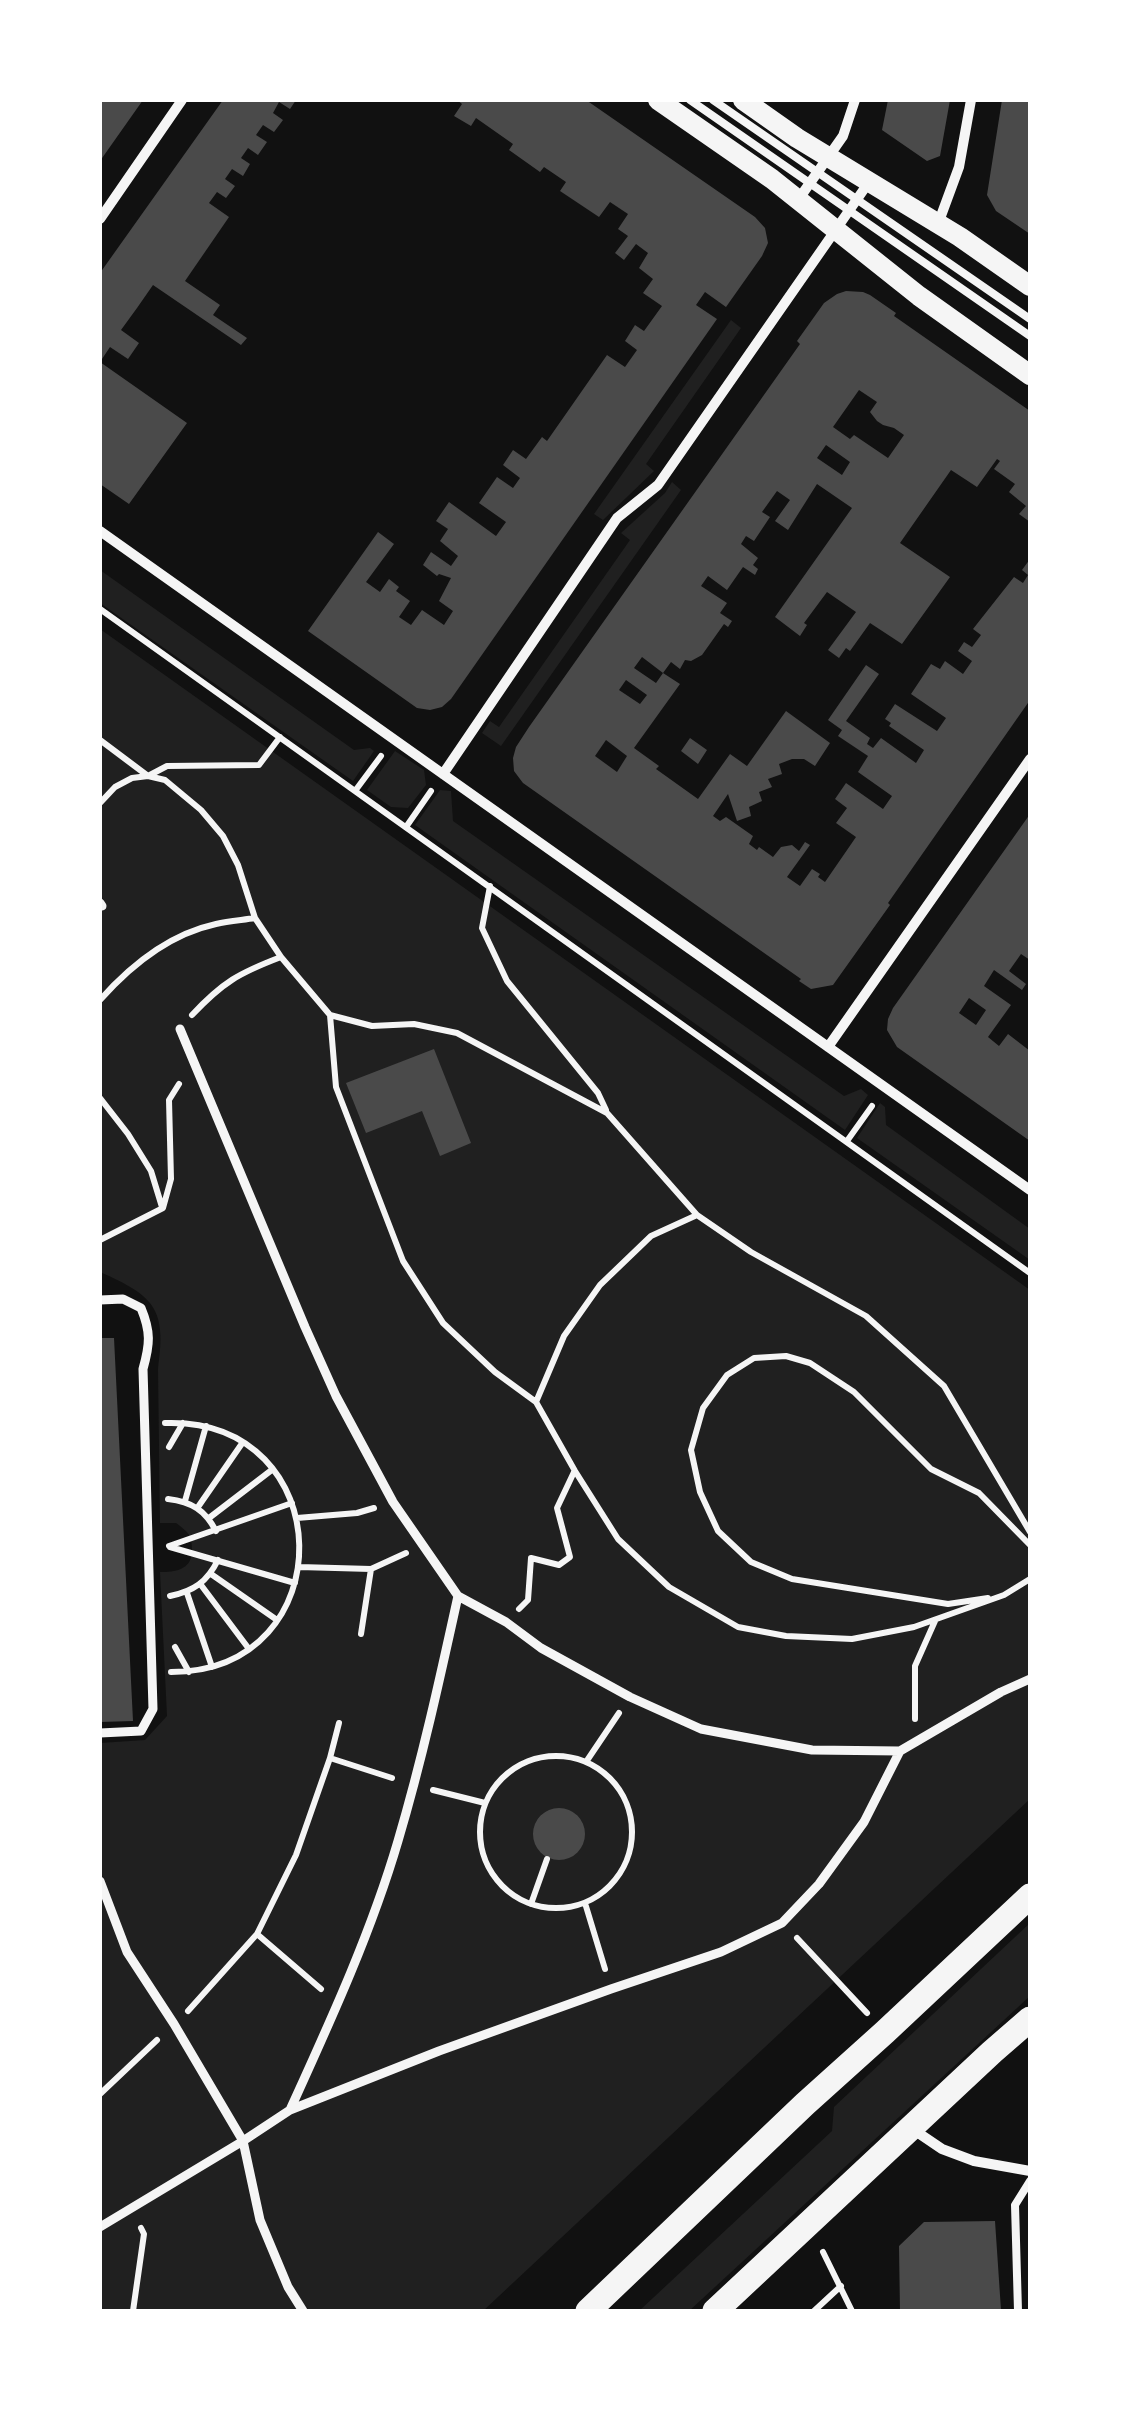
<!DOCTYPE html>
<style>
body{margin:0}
#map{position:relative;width:1130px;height:2411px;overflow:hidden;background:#111;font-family:Helvetica,sans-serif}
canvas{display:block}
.frame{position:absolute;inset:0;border:102px solid #fff;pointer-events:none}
</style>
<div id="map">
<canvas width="1130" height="2411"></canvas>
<div class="frame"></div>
</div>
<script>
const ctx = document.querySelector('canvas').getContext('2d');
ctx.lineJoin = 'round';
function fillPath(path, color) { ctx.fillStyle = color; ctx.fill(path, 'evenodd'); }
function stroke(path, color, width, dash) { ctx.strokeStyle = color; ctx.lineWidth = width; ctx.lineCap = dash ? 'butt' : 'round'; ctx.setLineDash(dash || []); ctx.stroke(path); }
fillPath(new Path2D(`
 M731,320L741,328L646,464L654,471L603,520L594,514Z
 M672,482L681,490L501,746L482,733L490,721L499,727L630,540L621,533L665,493Z
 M100,570L354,750L370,748L374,751L353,781L100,603Z
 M100,629L1030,1290V1799L483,2311H100V1743L145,1740L167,1716L160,1572C175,1572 191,1570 192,1552C192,1547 192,1539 189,1535C186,1530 181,1527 176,1523H160L158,1369C167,1308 154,1296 100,1272Z
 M395,751L424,770L426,785L408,808L391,807L367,790Z
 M440,790L451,791L453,821L844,1096L861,1089L868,1095L845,1130L415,825Z
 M880,1103L885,1107L886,1125L1030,1229V1260L857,1138Z
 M1030,1923V1996L689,2311H639L832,2131L834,2107Z`), '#202020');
fillPath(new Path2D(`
 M100,100H143L100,161Z
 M223,100H296L290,109L279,102L273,113L283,120L274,132L263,125L256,135L267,142L258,155L248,148L241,158L250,164L243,176L232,169L225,179L235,186L226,198L217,192L209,203L229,217L185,281L220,305L213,315L247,338L241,345L153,285L137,308L121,330L139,343L128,359L110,347L100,362L187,423L129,504L100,484V273Z
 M457,100H586L755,217L765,228L768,243L762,256L726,307L705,292L696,305L717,319L451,699L442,707L430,710L417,708L308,631L378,532L394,544L366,582L380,592L389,579L399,587L396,591L410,601L399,617L411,625L422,610L444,625L453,611L439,601L451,578L439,574L437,576L423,565L431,552L451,566L458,556L440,541L448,529L436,521L449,502L496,536L506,522L479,503L497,477L513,488L520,478L503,465L513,450L526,459L542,437L547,441L607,355L625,367L637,350L625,341L635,325L644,331L662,306L643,293L653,279L639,268L648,253L636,244L624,260L615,253L628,236L618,229L628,214L610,202L599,217L560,191L566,182L544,167L540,172L509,150L513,144L476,118L471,126L454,116L462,104Z
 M888,100H950L940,156L927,161L882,130Z
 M1002,100H1030V234L996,211L987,195Z
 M846,291L863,292L870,295L896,313L894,316L1030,411V522L1019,514L1026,506L1009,492L1015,484L994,469L1000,461L997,459L977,487L951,470L900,543L950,577L902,644L870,623L850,651L846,648L839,658L828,650L856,612L827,592L804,623L807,625L800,636L775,617L852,508L817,484L788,530L775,521L790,500L777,491L762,512L770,517L754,541L746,536L741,544L758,558L753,565L758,569L755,575L743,567L727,590L708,576L701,586L727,603L720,613L732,621L728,627L724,624L702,655L691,661L685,660L680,669L671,662L663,673L642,657L634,668L656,683L663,673L680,684L634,748L659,766L656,769L698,799L730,754L747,766L786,711L830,743L815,766L804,759H792L779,764L782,774L768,779L772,787L759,792L762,801L749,807L751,816L737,821L728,794L713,816L720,821L726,817L753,836L749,844L757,850L759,847L773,857L781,847L792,845L799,851L805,842L810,845L787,877L800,886L812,869L820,874L818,877L825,882L856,837L836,823L847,808L835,799L846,783L883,809L892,796L858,772L868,756L838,736L842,730L828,720L866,665L879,674L846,721L870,738L867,744L873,748L881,738L916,763L924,750L889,726L891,723L885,719L895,704L937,731L946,718L911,694L931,664L940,669L945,661L963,674L972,661L958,651L964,642L972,647L981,635L973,629L1014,577L1023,583L1028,575L1022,570L1030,559V700L888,903L890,905L833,985L811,989L799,981L801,979L523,783L514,771L513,758L516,747L529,727L800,344L797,341L824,303L837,294ZM859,390L877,402L870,412L877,421L883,425L894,428L904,435L888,458L854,435L850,439L833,427ZM826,445L850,462L842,475L817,458ZM626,680L647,695L640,704L619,690ZM606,740L627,756L617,772L595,756Z
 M690,738L707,750L698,764L681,751Z
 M1030,814V960L1021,954L1009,971L1026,984L1022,990L994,970L984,986L1011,1005L988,1037L999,1046L1008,1034L1030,1051V1141L897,1047L887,1030L888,1019L893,1008ZM969,998L986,1010L976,1025L959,1013Z
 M434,1049L471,1143L440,1156L422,1111L366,1133L346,1083Z
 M100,1338H114L133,1721L100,1722Z
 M533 1834a26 26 0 1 1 52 0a26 26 0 1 1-52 0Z
 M995,2221L1001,2310L900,2311L899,2246L924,2222Z`), '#4a4a4a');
stroke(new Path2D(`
 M100,609L1030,1273
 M100,740L148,776L165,780L201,810L223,836L238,865L255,918L281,957L330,1015L336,1087L403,1261L443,1323L495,1372L536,1402L575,1471L618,1539L669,1587L738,1627L786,1636L852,1639L914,1627L1004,1595L1030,1579
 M355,791L381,756
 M100,803L115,787L132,778L148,776L167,766L259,765L280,737
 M406,827L431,791
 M490,886L482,928L507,981L598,1093L606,1110
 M100,1000C131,965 170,934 216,924C229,921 243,920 255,918
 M192,1015C223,982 239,973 281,957
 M330,1015L372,1026L414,1024L457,1033L607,1113L697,1215L751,1252L866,1316L944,1386L1030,1532
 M100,1098L128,1134L151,1171L162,1207
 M847,1141L872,1106
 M100,1240L163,1208L171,1179L169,1100L179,1084
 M536,1402L564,1336L600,1285L651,1236L697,1215
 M165,1423C341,1417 345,1672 171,1672
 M169,1447L183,1423
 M168,1499C192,1502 205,1510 216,1531
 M185,1501L206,1426
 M198,1507L243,1442
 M209,1518L273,1469
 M297,1518L357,1513L374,1508
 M169,1546L292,1503
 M170,1547L295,1583
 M299,1567L371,1569
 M211,1574L277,1620
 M201,1585L249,1649
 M187,1593L212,1667
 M170,1596C194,1591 207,1582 218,1560
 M988,1598L948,1604L792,1579L751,1562L718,1531L700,1492L691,1450L703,1408L727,1375L754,1358L786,1356L810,1363L854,1392L931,1469L979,1493L1030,1545
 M519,1609L528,1600L531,1558L559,1565L570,1557L557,1508L574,1472
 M361,1634L371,1569L406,1553
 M175,1647L189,1672
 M915,1719V1666L935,1621
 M480 1832a76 76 0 1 1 152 0a76 76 0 1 1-152 0Z
 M330,1758L392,1778
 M586,1762L619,1713
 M433,1790L485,1803
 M585,1903L605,1969
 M531,1904L547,1859
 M257,1934L321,1989
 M797,1938L867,2013
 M188,2011L257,1934L296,1855L330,1758L339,1723
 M100,2094L157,2040
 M823,2252L852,2311
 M133,2311L144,2234L141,2228
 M814,2311L841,2286`), '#f5f5f5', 6);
stroke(new Path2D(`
 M690,100L1030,336
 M713,100L1030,319
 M1018,2311L1015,2205L1030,2181`), '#f5f5f5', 8);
stroke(new Path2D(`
 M100,903L102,906
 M180,1029L305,1327L336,1396L393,1502L458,1596L506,1622L541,1648L630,1697L701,1729L812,1750L900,1751
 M100,1300L123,1299L141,1308C151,1332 150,1344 143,1369L153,1709L141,1731L100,1733
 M100,1881L127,1952L174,2024L243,2141L260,2220L288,2287L303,2311
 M290,2110C330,2022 371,1933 398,1841C422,1760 440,1678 458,1596
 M100,2227L243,2141L290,2110L439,2051L611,1989L721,1952L782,1923L819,1884L864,1822L900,1751L1001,1692L1030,1679`), '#f5f5f5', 9);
stroke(new Path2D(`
 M798,200L843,136L855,100
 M100,219L182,100
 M938,224L959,167L971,100
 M100,531L1030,1190
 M443,774L617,518L658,485L869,182
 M828,1047L1030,759
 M911,2128L942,2149L974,2161L1030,2171`), '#f5f5f5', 10);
stroke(new Path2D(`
 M658,100L772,179L919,296L1030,375
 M743,100L797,138L960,237L1030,286`), '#f5f5f5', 20);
stroke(new Path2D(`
 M588,2311L805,2104L885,2032L1030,1896
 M715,2311L992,2052L1030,2019`), '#f5f5f5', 25);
</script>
